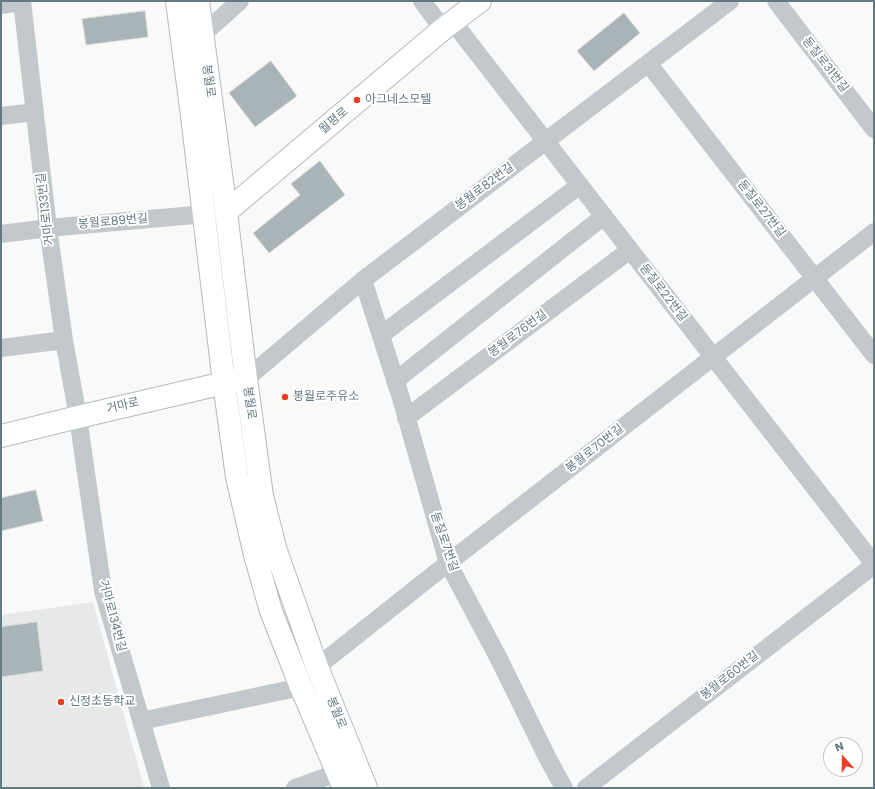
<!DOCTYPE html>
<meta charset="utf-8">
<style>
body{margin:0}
#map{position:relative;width:875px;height:789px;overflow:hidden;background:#f9f9f7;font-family:Poppins,sans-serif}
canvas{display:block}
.frame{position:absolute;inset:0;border:2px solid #637984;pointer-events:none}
.north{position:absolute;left:823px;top:737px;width:40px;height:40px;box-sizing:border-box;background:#fff;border:1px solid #c1c9ce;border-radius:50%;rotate:340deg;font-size:11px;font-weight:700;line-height:16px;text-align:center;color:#637984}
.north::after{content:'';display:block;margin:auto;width:14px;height:18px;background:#ee3e22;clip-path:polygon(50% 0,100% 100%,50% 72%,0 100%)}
</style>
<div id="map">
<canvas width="875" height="789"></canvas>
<div class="frame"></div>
<div class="north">N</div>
</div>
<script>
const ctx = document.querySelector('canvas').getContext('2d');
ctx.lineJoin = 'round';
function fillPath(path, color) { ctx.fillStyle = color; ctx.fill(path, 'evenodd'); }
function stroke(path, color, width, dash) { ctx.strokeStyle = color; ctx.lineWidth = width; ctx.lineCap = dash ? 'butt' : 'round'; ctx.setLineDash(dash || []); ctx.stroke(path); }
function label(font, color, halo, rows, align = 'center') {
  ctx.font = font + ' Poppins,"Noto Sans KR",sans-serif'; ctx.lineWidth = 4; ctx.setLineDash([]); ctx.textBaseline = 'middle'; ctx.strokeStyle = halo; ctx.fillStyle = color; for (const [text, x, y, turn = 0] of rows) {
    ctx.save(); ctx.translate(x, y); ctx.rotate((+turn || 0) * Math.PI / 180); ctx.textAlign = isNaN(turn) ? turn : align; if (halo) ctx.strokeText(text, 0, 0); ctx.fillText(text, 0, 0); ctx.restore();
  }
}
fillPath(new Path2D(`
 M93,602L144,788H1V615Z`), '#e7e9e8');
const building = new Path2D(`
 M145,11L148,37L86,45L82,19Z
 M624,13L640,33L594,71L577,51Z
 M271,61L297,96L255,127L229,93Z
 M320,161L345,195L269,253L253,233L300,195L291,184Z
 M36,490L43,521L1,531V498Z
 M37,622L43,671L1,677V627Z`);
fillPath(building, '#a9b4b9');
stroke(building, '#dbdbd9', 1);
const major = new Path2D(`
 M177,1L191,108L224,383L237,477L255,555L271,611L301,687L344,788
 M198,1L226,212L246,379L262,496L276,551L317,667L366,788
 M226,212L443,29L480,1
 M1,436L78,417L237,380`);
stroke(major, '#b3babe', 24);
stroke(new Path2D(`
 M22,1L48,228L64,340L78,417L103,591L161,788
 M422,1L443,29
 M776,1L874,129
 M1,5L22,2
 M453,22L874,564
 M202,35L240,1
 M648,63L874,355
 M1,116L35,112
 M1,234L48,228L217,213
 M363,280L401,398L448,563L499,659L547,757L564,788
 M381,335L580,185
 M1,348L64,340
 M246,379L363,280L730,1
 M395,381L604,216
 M406,418L630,250
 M317,667L448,563L874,232
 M141,721L301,687
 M295,788L337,773
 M586,788L874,565`), '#c2c8cb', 18);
stroke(major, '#fff', 22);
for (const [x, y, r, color] of [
 [357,100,4,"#ee3e22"],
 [285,397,4,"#ee3e22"],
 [61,702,4,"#ee3e22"]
]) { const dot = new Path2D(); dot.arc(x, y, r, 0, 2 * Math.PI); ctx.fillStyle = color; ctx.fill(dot); stroke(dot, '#fff', 1.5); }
label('12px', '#637984', '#fff', [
 ["돋질로31번길",825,65,52],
 ["봉월로",208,81,82],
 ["월평로",334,121,-40],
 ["봉월로82번길",485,187,-37],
 ["거마로133번길",46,209,-97],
 ["돋질로27번길",761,209,52],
 ["봉월로89번길",113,222,-5],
 ["돋질로22번길",663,293,52],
 ["봉월로76번길",518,334,-37],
 ["봉월로",249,403,82],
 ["거마로",123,406,-13],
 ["봉월로70번길",595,449,-38],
 ["돋질로7번길",444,542,71],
 ["거마로134번길",112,616,75],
 ["봉월로60번길",730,676,-38],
 ["봉월로",336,713,68]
]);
label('12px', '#637984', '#fff', [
 ["아그네스모텔",365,100],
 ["봉월로주유소",293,397],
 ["신정초등학교",69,702]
], 'left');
</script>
